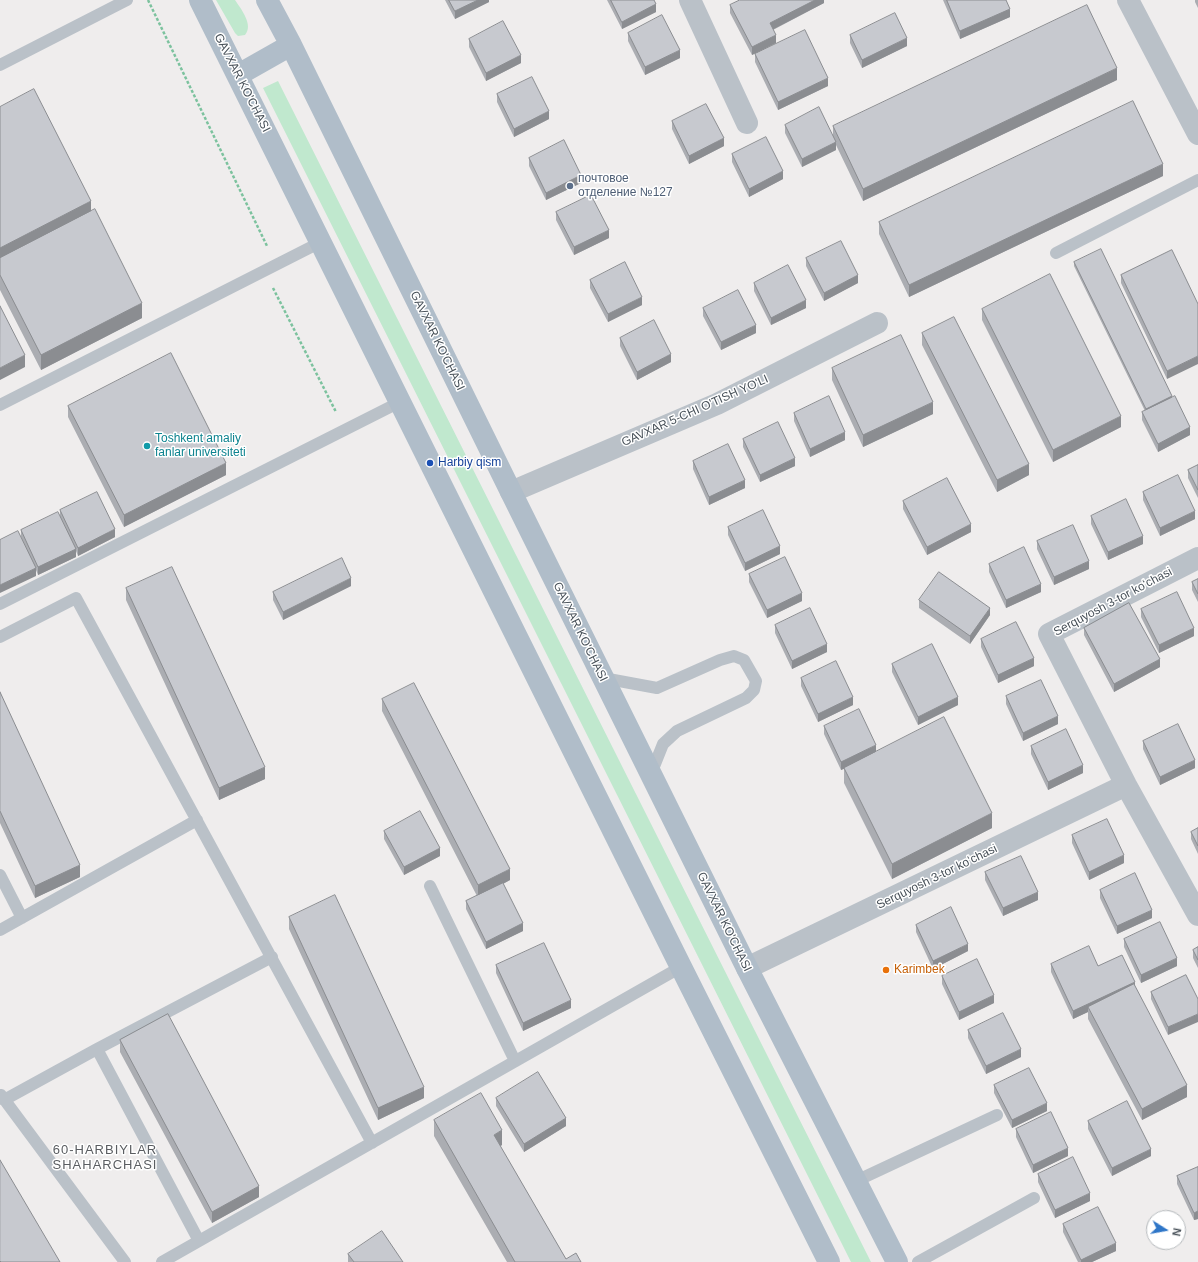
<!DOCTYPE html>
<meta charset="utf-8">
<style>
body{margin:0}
#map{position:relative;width:1198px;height:1262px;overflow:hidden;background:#efeded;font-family:Arial,sans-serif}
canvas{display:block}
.north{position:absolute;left:1146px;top:1210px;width:40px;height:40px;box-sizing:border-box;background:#fff;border:1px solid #b5b9bc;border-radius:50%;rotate:101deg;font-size:11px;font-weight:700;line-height:16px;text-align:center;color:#475058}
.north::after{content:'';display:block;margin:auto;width:14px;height:18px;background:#2f76c8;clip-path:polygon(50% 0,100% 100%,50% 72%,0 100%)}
</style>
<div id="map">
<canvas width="1198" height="1262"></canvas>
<div class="north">N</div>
</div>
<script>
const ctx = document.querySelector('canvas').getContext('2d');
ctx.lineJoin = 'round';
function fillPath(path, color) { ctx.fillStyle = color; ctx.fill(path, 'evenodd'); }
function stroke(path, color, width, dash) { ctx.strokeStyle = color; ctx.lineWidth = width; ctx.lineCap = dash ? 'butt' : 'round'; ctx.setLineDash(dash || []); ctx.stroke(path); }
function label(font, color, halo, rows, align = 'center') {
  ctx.font = font + ' Arial,sans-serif'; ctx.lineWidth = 3; ctx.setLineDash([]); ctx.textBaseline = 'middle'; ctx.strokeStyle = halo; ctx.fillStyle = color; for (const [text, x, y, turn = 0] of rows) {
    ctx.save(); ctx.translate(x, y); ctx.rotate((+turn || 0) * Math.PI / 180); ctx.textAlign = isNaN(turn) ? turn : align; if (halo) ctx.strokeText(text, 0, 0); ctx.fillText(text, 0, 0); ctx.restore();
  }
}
fillPath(new Path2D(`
 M216,0H235C241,9 254,25 245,35L238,36L235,33Z
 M278,81L871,1262H851L263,88Z`), '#c0e8ce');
stroke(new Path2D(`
 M148,0L267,246
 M273,288L336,412`), '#7cc29e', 2.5, [3, 2]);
stroke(new Path2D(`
 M0,65L127,0
 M1056,253L1198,180
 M0,405L321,242
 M0,604L400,402
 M0,637L76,598L372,1143
 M603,678L657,688L720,660L734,656L744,660L756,681L754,690L746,698L677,731L663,744L651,774
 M0,875L22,918
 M430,886L515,1061
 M0,930L197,820
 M97,1049L199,1241
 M1,1095L125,1262
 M4,1100L97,1049L272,957
 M856,1181L997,1115
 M162,1262L681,967
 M918,1262L1034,1198`), '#bac1c8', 12);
stroke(new Path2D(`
 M690,0L747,123
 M1128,0L1198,134
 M511,492L717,404L877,323
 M1198,558L1049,634L1126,785L1198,915
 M747,968L1126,785`), '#bac1c8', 22);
stroke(new Path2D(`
 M200,0L681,967L829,1262
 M267,0L291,45L511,492L747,968L897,1262
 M238,75L291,45`), '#b0bdc9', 22);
fillPath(new Path2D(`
 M445,0H489V2L455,19Z
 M607,0H654L656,12L622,29Z
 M824,0V3L773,30L776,43L752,55L730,13V5Z
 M943,0H1006L1010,17L960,39Z
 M1195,0H1198V8L1195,2Z
 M628,33L680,58L645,75L628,41Z
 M850,35L907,46L862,68L850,43Z
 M469,39L521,63L486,81L469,47Z
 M755,54L828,86L778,110L755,62Z
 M1117,80L863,201L836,145V150L802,167L785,133V125L833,135V126Z
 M497,94L549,119L514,137L497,102Z
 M0,107L91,211L142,318L41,370L0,290Z
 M672,121L724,146L689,164L672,129Z
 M732,154L783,179L749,197L732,162Z
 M529,158L581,183L546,200L529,166Z
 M1163,176L909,297L879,234V222Z
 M556,212L609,238L574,255L556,220Z
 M1172,250L1167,379L1121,283V275Z
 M806,258L858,283L824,301L806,266Z
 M1074,262L1172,397L1190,435L1158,452L1142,420V412L1145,411L1074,266Z
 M590,280L642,305L608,322L590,288Z
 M754,283L806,308L771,325L754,291Z
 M703,308L756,333L721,350L703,316Z
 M982,309L1121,427L1053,462L982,320Z
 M922,333L1029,475L997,492L922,345Z
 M620,338L671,362L637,380L620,346Z
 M832,368L933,414L863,447L832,380Z
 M68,406L226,475L124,527L68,417Z
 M794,413L845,440L810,457L794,421Z
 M743,439L795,466L760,482L743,447Z
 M693,461L745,488L709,505L693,469Z
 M1198,465V498L1188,478V470Z
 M1143,492L1195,519L1160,536L1143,500Z
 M903,501L971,532L927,555L903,509Z
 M60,510L115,537L78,556L76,551V557L38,575L36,570V576L21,537V530L60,516Z
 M1091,516L1143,544L1108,560L1091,524Z
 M728,527L780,554L745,571L728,535Z
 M1037,541L1089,569L1054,585L1037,549Z
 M989,564L1041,592L1006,608L989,572Z
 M749,574L802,601L767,618L749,582Z
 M1198,579V602L1192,590V582Z
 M351,586L283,620L273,600V592Z
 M126,588L265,779L219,800L126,600Z
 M919,600L990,615L970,644L919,608Z
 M1141,609L1194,636L1159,653L1141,617Z
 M775,625L827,652L792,669L775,633Z
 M1084,628L1160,667L1114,692L1084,635Z
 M981,639L1034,666L998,683L981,647Z
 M892,664L958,705L918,725L892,672Z
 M801,678L853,705L818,722L801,686Z
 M0,692L80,877L35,898L0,823Z
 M1006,696L1058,724L1023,741L1006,704Z
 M382,699L510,880L503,884L523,931L486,949L466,909V901L477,896L382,711Z
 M824,726L876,752L992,828L892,879L844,783V769L841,770L824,734Z
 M1143,741L1195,768L1160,785L1143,749Z
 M1031,746L1083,773L1048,790L1031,754Z
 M1198,828V854L1191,839V832Z
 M384,831L440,856L404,875L384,839Z
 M1072,835L1124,863L1089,880L1072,843Z
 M985,872L1038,900L1003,916L985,880Z
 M1100,890L1152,918L1117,934L1100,898Z
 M289,917L424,1098L378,1120L289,929Z
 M916,925L968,951L933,969L916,932Z
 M1124,939L1177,966L1141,983L1124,947Z
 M1198,947V968L1193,958V950Z
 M1051,964L1098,966L1135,986L1187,1097L1142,1120L1088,1019V1012L1073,1019L1051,972Z
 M496,965L571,1008L523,1031L496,973Z
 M1186,975L1168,1035L1151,999V992Z
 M942,976L994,1003L959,1020L942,984Z
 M968,1030L1021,1057L986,1074L968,1038Z
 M120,1040L259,1197L212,1223L120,1052Z
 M994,1085L1047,1111L1012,1128L994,1093Z
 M496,1098L566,1126L524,1152L496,1106Z
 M434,1120L502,1145L500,1146L566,1259L581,1262H507L434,1136Z
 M1088,1121L1151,1156L1112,1176L1088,1129Z
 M1016,1129L1068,1156L1033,1173L1016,1137Z
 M1198,1167V1219L1194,1220L1177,1184V1176Z
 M1038,1174L1090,1201L1055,1218L1038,1182Z
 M1063,1224L1116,1251L1092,1262H1078L1063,1232Z
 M348,1254L403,1262H348Z`), '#abadb2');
fillPath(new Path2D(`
 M478,0H489V2L455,19V11Z
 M815,0H824V3L770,31V23Z
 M656,4V12L622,29V22Z
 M1010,9V17L960,39V31Z
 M776,35V43L752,55V47Z
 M907,38V46L862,68V60Z
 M680,50V58L645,75V67Z
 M521,55V63L486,81V73Z
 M1117,68V80L863,201V189Z
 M828,78V86L778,110V102Z
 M549,111V119L514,137V129Z
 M724,138V146L689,164V156Z
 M836,142V150L802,167V159Z
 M1163,164V176L909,297V285Z
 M783,171V179L749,197V189Z
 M581,175V183L546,200V193Z
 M91,201V216L0,263V248Z
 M609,230V238L574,255V247Z
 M858,275V283L824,301V293Z
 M642,297V305L608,322V314Z
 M806,300V308L771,325V318Z
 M142,303V318L41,370V355Z
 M756,325V333L721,350V342Z
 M671,354V362L637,380V372Z
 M25,355V367L0,380V368Z
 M1198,356V364L1167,379V371Z
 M1172,396V400L1146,413V409Z
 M933,402V414L863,447V435Z
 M1121,416V427L1053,462V450Z
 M1190,427V435L1158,452V444Z
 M845,432V440L810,457V449Z
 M795,458V466L760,482V475Z
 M226,463V475L124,527V515Z
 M1029,464V475L997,492V480Z
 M745,480V488L709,505V497Z
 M1195,511V519L1160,536V528Z
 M971,524V532L927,555V547Z
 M115,529V537L78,556V548Z
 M1143,536V544L1108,560V552Z
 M780,546V554L745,571V563Z
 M76,549V557L38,575V567Z
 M1089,561V569L1054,585V577Z
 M36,568V576L0,593V585Z
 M351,578V586L283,620V612Z
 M1041,584V592L1006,608V600Z
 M802,593V601L767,618V610Z
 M990,608V615L970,644V636Z
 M1194,628V636L1159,653V645Z
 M827,644V652L792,669V661Z
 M1034,658V666L998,683V675Z
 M1160,659V667L1114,692V684Z
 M853,697V705L818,722V714Z
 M958,697V705L918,725V717Z
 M1058,716V724L1023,741V733Z
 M876,745V753L841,770V762Z
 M1195,760V768L1160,785V777Z
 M1083,765V773L1048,790V782Z
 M265,767V779L219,800V788Z
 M992,813V828L892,879V864Z
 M440,848V856L404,875V867Z
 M1124,855V863L1089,880V872Z
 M80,865V877L35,898V886Z
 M510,869V880L478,897V885Z
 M1038,892V900L1003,916V908Z
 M1152,910V918L1117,934V926Z
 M523,923V931L486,949V942Z
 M968,944V951L933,969V961Z
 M1177,958V966L1141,983V975Z
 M1135,982V990L1088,1007V1012L1073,1019V1011Z
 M994,995V1003L959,1020V1012Z
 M571,1000V1008L523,1031V1023Z
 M1198,1014V1022L1168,1035V1027Z
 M1021,1049V1057L986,1074V1066Z
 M1187,1085V1097L1142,1120V1109Z
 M424,1087V1098L378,1120V1108Z
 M1047,1103V1111L1012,1128V1120Z
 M566,1118V1126L524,1152V1144Z
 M502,1130V1145L494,1150V1135Z
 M1068,1148V1156L1033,1173V1165Z
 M1151,1149V1156L1112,1176V1168Z
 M259,1186V1197L212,1223V1212Z
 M1090,1193V1201L1055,1218V1210Z
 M1198,1211V1219L1194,1220V1213Z
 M1116,1243V1251L1092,1262H1081V1260Z`), '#8b8d91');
const building = new Path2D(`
 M449,0H478L455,11Z
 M611,0H654L656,4L622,22Z
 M740,0H815L770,23L776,35L752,47L730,5Z
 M947,0H1006L1010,9L960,31Z
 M1087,5L1117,68L863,189L833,126Z
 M895,13L907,38L862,60L850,35Z
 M662,15L680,50L645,67L628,33Z
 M503,21L521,55L486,73L469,39Z
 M805,30L828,78L778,102L755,54Z
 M532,77L549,111L514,129L497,94Z
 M34,89L91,201L0,248V107Z
 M1133,101L1163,164L909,285L879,222Z
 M706,104L724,138L689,156L672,121Z
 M819,107L836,142L802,159L785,125Z
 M766,137L783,171L749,189L732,154Z
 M564,140L581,175L546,193L529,158Z
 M591,195L609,230L574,247L556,212Z
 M95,209L142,303L41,355L0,275V258Z
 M841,241L858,275L824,293L806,258Z
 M1101,249L1172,396L1146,409L1074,262Z
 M1172,250L1198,304V356L1167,371L1121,275Z
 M625,262L642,297L608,314L590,280Z
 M788,265L806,300L771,318L754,283Z
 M1050,274L1121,416L1053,450L982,309Z
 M738,290L756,325L721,342L703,308Z
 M0,306L25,355L0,368Z
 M954,317L1029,464L997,480L922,333Z
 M654,320L671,354L637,372L620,338Z
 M901,335L933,402L863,435L832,368Z
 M171,353L226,463L124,515L68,406Z
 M829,396L845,432L810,449L794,413Z
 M1175,396L1190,427L1158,444L1142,412Z
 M778,422L795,458L760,475L743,439Z
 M728,444L745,480L709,497L693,461Z
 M1198,465V490L1188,470Z
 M1178,475L1195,511L1160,528L1143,492Z
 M947,478L971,524L927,547L903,501Z
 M97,492L115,529L78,548L60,510Z
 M1126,499L1143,536L1108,552L1091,516Z
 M763,510L780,546L745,563L728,527Z
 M58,512L76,549L38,567L21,530Z
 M1073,525L1089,561L1054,577L1037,541Z
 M18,531L36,568L0,585V540Z
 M1024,547L1041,584L1006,600L989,564Z
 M785,557L802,593L767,610L749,574Z
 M342,558L351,578L283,612L273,592Z
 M172,567L265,767L219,788L126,588Z
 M939,572L990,608L970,636L919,600Z
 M1198,579V594L1192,582Z
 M1177,592L1194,628L1159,645L1141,609Z
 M1129,603L1160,659L1114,684L1084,628Z
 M810,608L827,644L792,661L775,625Z
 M1016,622L1034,658L998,675L981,639Z
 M932,644L958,697L918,717L892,664Z
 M836,661L853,697L818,714L801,678Z
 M1041,680L1058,716L1023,733L1006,696Z
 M414,683L510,869L478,885L382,699Z
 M0,692L80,865L35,886L0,811Z
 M859,709L876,745L841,762L824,726Z
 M944,717L992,813L892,864L844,768Z
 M1178,724L1195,760L1160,777L1143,741Z
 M1066,729L1083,765L1048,782L1031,746Z
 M420,811L440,848L404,867L384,831Z
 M1107,819L1124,855L1089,872L1072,835Z
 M1198,828V846L1191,832Z
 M1021,856L1038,892L1003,908L985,872Z
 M1135,873L1152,910L1117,926L1100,890Z
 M503,883L523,923L486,942L466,901Z
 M335,895L424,1087L378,1108L289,917Z
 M951,907L968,944L933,961L916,925Z
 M1160,922L1177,958L1141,975L1124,939Z
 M544,943L571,1000L523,1023L496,965Z
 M1089,946L1098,966L1122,955L1135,982L1073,1011L1051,964Z
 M1198,947V960L1193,950Z
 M977,959L994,995L959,1012L942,976Z
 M1186,975L1198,999V1014L1168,1027L1151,992Z
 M1134,984L1187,1085L1142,1109L1088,1007Z
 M1003,1013L1021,1049L986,1066L968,1030Z
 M168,1014L259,1186L212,1212L120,1040Z
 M1029,1068L1047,1103L1012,1120L994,1085Z
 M538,1072L566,1118L524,1144L496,1098Z
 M481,1093L502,1130L494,1135L566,1259L576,1253L581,1262H515L434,1120Z
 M1127,1101L1151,1149L1112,1168L1088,1121Z
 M1051,1112L1068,1148L1033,1165L1016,1129Z
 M1073,1157L1090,1193L1055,1210L1038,1174Z
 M0,1160L60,1262H1L0,1261Z
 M1198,1167V1211L1194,1213L1177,1176Z
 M1098,1207L1116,1243L1081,1260L1063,1224Z
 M382,1231L403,1262H354L348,1254Z`);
fillPath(building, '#c7c9cf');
stroke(building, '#8b8d91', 1);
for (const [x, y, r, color] of [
 [570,186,4,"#5c6f8a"],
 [147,446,4,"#0f9aa8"],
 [430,463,4,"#1a4fb4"],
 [886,970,4,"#e8710a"]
]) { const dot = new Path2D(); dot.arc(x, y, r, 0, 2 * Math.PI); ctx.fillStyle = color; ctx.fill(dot); stroke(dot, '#fff', 1.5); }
label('12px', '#475058', '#fff', [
 ["GAVXAR KO'CHASI",242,83,63],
 ["GAVXAR KO'CHASI",437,341,64],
 ["GAVXAR 5-CHI O'TISH YO'LI",695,411,-24],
 ["Serquyosh 3-tor koʻchasi",1113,602,-28],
 ["GAVXAR KO'CHASI",580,632,64],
 ["Serquyosh 3-tor koʻchasi",937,877,-26],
 ["GAVXAR KO'CHASI",724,922,64]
]);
label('12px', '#4e5e75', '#fff', [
 ["почтовое",578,179],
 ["отделение №127",578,193]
], 'left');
label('12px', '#0d838f', '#fff', [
 ["Toshkent amaliy",155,439],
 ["fanlar universiteti",155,453]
], 'left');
label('12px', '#164399', '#fff', [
 ["Harbiy qism",438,463]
], 'left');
label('12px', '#c56008', '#fff', [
 ["Karimbek",894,970]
], 'left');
ctx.letterSpacing = '1px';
label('13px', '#5a5d61', '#fff', [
 ["60-HARBIYLAR",105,1150],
 ["SHAHARCHASI",105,1165]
]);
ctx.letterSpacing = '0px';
</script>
